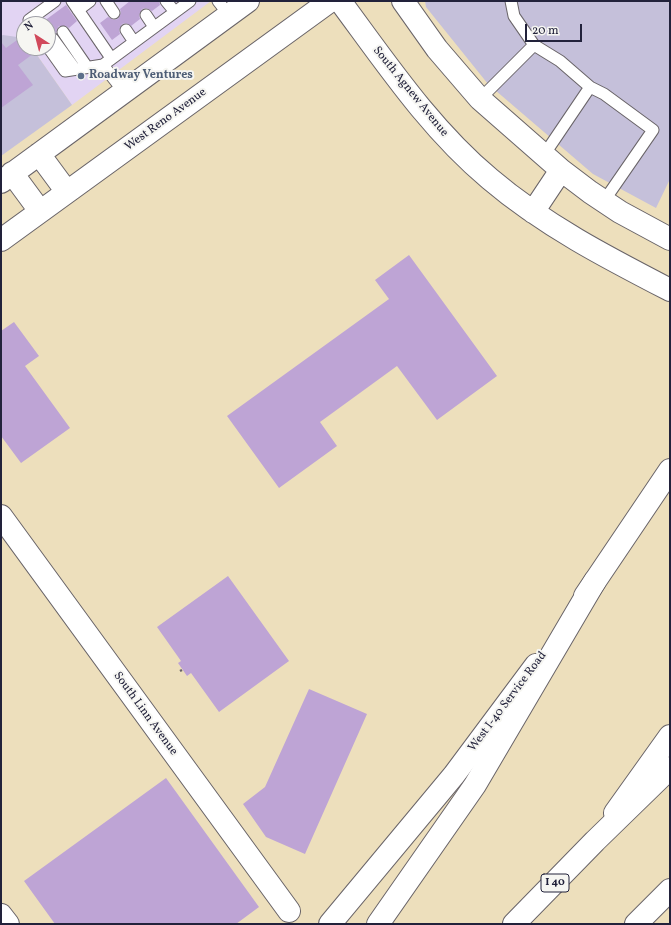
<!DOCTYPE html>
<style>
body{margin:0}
#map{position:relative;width:671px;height:925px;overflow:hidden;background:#eddfbc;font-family:Vollkorn,serif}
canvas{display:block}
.frame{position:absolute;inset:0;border:2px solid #22223b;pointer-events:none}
.north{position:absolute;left:16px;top:16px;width:40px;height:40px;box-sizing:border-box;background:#f6f6f2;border:1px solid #a1a1a9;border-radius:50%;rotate:324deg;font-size:11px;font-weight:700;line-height:16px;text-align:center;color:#22223b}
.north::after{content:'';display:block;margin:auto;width:14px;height:18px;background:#d1495b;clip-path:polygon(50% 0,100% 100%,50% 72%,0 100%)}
.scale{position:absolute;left:525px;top:24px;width:57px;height:18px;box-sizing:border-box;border:2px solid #22223b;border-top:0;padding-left:5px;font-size:12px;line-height:14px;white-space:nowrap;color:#22223b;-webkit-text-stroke:3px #f6f6f2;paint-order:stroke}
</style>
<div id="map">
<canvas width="671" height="925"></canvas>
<div class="frame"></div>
<div class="north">N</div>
<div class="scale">20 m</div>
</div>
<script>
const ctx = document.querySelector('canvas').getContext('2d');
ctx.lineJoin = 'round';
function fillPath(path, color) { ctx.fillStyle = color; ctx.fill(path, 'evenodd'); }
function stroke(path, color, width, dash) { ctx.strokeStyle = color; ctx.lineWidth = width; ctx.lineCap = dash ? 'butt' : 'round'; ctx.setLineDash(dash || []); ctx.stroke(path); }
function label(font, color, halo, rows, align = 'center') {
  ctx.font = font + ' Vollkorn,serif'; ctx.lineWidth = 4; ctx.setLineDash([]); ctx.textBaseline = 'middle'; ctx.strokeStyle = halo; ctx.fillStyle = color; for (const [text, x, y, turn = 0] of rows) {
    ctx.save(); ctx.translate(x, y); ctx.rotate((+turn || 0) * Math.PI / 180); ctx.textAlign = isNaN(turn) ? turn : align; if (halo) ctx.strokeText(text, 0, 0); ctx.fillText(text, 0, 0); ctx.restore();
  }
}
fillPath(new Path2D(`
 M1,1H211L72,105L32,48H48V24H24V38L1,36Z`), '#e2d4f3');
fillPath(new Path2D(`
 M425,1H665L670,3V179L656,208L593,174L488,84L426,7Z
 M3,35L24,38V48H32L72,105L1,156V36Z`), '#c5c0da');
fillPath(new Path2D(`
 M130,1H159L160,5L152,11L146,8L142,9L139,15L140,19L131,26L126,23L122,24L119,30L120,34L112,40L100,23L108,17L114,20L118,19L121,13L120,9Z
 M66,5L77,21L69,28L66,26H59L57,29L56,33L52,32L48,34V24H40Z
 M24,35V48H41L18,65L33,85L1,108V42L6,48Z
 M409,255L497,376L437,420L397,366L320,422L337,446L279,488L227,416L389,299L375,280Z
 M14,322L39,356L25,366L70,428L21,463L1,436V331Z
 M228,576L289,661L219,712L191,673L187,676L178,663L181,661L157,627Z
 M309,689L367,714L305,854L266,837L243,804L265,787Z
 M166,778L259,907L236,924H55L24,881Z`), '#bea4d5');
const lane = new Path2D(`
 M72,1L111,58
 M106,1L114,13
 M166,1L175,12
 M218,1L229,15
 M78,10L90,1
 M146,15L154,27
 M32,24L29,20L55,1
 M126,30L134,42
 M63,32L87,67
 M53,39L75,69
 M534,45L560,61L590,87L544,155
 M48,47L65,71L103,65
 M590,87L604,94L653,130L604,201
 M124,92L103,65L190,1
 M480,99L534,45L514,16L511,1`);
const street = new Path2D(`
 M1,516L289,911
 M1,915L8,924`);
const secondary = new Path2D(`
 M340,1C386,63 430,129 490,179C544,225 608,258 670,290
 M403,1L437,49L480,99L561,170L590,192L620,212L670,239
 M533,212L561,170
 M585,596L670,470
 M330,924L454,775L536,665`);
const primary = new Path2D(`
 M39,154L67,192
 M12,173L40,211
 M1,182L248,1
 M1,240L330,1
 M615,813L670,736`);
const highway = new Path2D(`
 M378,924L475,785L595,581
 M514,924L595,841L670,768
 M636,924L670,890`);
stroke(lane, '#696468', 13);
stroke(street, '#696468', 24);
stroke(secondary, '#696468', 24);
stroke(primary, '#696468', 24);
stroke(highway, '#696468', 24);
stroke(new Path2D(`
 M180,671L182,670`), '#696468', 2.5, [3, 3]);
stroke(lane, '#fff', 11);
stroke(street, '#fff', 22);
stroke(secondary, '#fff', 22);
stroke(primary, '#fff', 22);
stroke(highway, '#fff', 22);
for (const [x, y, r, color] of [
 [81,76,4,"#5c6f8a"]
]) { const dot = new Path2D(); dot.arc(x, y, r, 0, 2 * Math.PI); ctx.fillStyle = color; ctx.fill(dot); stroke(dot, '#f6f6f2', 1.5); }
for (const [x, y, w] of [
 [555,883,28]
]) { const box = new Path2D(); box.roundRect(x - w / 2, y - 9, w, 18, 3); ctx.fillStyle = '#f6f6f2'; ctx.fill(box); stroke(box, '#22223b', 1); }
label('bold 11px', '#22223b', null, [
 ["I 40",555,883]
]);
label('bold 12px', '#4e5e75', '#f6f6f2', [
 ["Roadway Ventures",89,76]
], 'left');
label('12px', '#22223b', '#f6f6f2', [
 ["South Agnew Avenue",410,92,51],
 ["West Reno Avenue",166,120,-36],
 ["West I-40 Service Road",508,702,-53],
 ["South Linn Avenue",145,714,54]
]);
</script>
